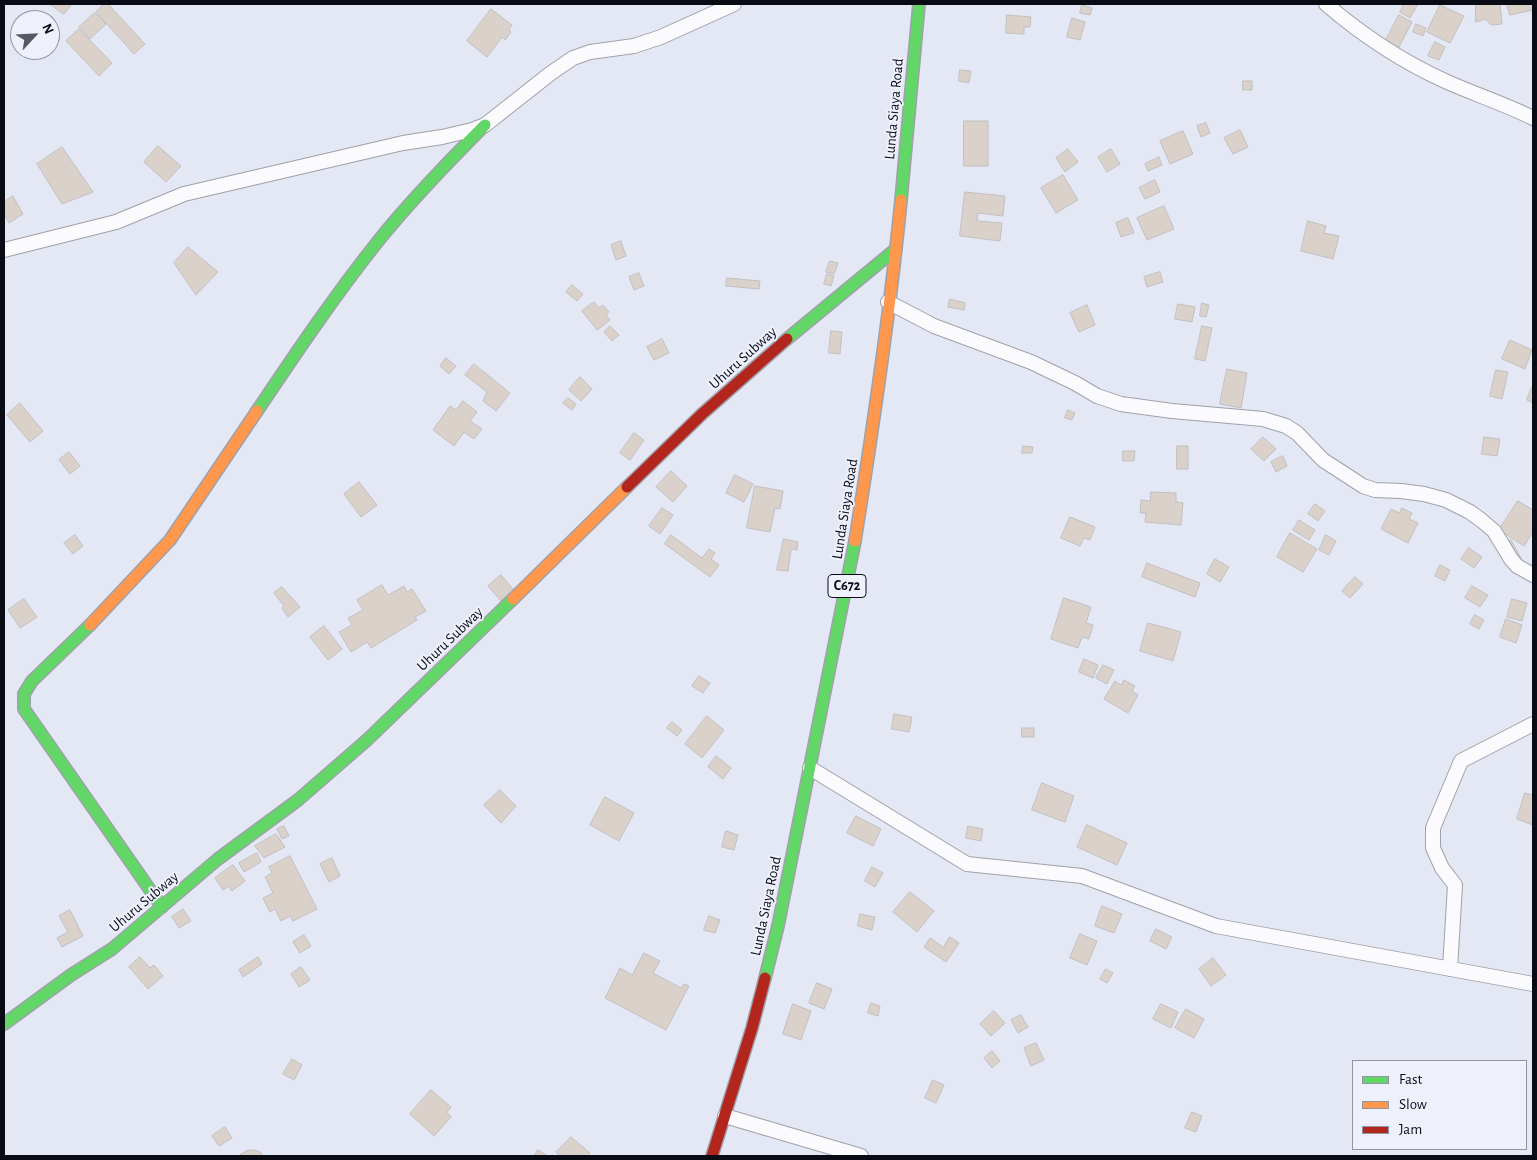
<!DOCTYPE html>
<style>
body{margin:0}
#map{position:relative;width:1537px;height:1160px;overflow:hidden;background:#e4e7f4;font-family:"Alegreya Sans",sans-serif}
canvas{display:block}
.frame{position:absolute;inset:0;border:5px solid #090b15;pointer-events:none}
.legend{position:absolute;left:1352px;top:1060px;width:175px;height:90px;box-sizing:border-box;background:#eef0fc;border:1px solid #9294a0;margin:0;padding:6px 9px;list-style:none;font-size:15px;color:#090b15}
.legend li{display:flex;align-items:center;gap:10px;height:25px}
.legend b{width:25px;border:1px solid #9294a0}
.north{position:absolute;left:10px;top:10px;width:50px;height:50px;box-sizing:border-box;background:#eef0fc;border:1px solid #9294a0;border-radius:50%;rotate:65deg;font-size:14px;font-weight:700;line-height:20px;text-align:center;color:#090b15}
.north::after{content:'';display:block;margin:auto;width:18px;height:22px;background:#565863;clip-path:polygon(50% 0,100% 100%,50% 72%,0 100%)}
</style>
<div id="map">
<canvas width="1537" height="1160"></canvas>
<div class="frame"></div>
<ul class="legend">
<li><b style="height:6px;background:#63d668"></b>Fast</li>
<li><b style="height:6px;background:#ff974d"></b>Slow</li>
<li><b style="height:6px;background:#b3261e"></b>Jam</li>
</ul>
<div class="north">N</div>
</div>
<script>
const ctx = document.querySelector('canvas').getContext('2d');
ctx.lineJoin = 'round';
function fillPath(path, color) { ctx.fillStyle = color; ctx.fill(path, 'evenodd'); }
function stroke(path, color, width, dash) { ctx.strokeStyle = color; ctx.lineWidth = width; ctx.lineCap = dash ? 'butt' : 'round'; ctx.setLineDash(dash || []); ctx.stroke(path); }
function label(font, color, halo, rows, align = 'center') {
  ctx.font = font + ' "Alegreya Sans",sans-serif'; ctx.lineWidth = 4; ctx.setLineDash([]); ctx.textBaseline = 'middle'; ctx.strokeStyle = halo; ctx.fillStyle = color; for (const [text, x, y, turn = 0] of rows) {
    ctx.save(); ctx.translate(x, y); ctx.rotate((+turn || 0) * Math.PI / 180); ctx.textAlign = isNaN(turn) ? turn : align; if (halo) ctx.strokeText(text, 0, 0); ctx.fillText(text, 0, 0); ctx.restore();
  }
}
const building = new Path2D(`
 M50,4H72L64,14Z
 M104,4H108L145,44L134,54L96,12Z
 M1404,4H1418L1410,18L1400,12Z
 M1476,4H1500L1502,24L1491,25L1486,19L1476,22Z
 M1507,4H1533V10L1510,15Z
 M1082,5L1092,8L1090,15L1080,13Z
 M1440,5L1464,16L1450,43L1427,32Z
 M491,9L512,25L509,30L511,32L505,40L502,37L487,57L467,41Z
 M95,13L106,24L90,39L79,27Z
 M1007,15L1031,17L1030,27H1024V34L1006,33Z
 M1399,15L1412,22L1398,49L1385,42Z
 M1072,18L1085,22L1080,40L1067,37Z
 M1416,24L1426,28L1423,36L1413,32Z
 M79,29L112,63L99,76L66,41Z
 M1435,42L1445,47L1439,60L1428,56Z
 M960,70L971,71L969,83L959,81Z
 M1243,81H1252V90H1243Z
 M964,121H988V166H964Z
 M1206,123L1210,133L1201,137L1197,126Z
 M1240,130L1248,147L1233,154L1224,138Z
 M1183,131L1193,154L1170,164L1160,141Z
 M158,146L181,166L166,182L144,162Z
 M62,147L93,192L62,204L37,164Z
 M1068,149L1078,162L1065,172L1056,158Z
 M1111,149L1120,164L1107,172L1098,157Z
 M1159,157L1162,165L1148,171L1145,164Z
 M1063,175L1078,200L1056,213L1041,188Z
 M1155,180L1160,192L1145,199L1139,188Z
 M965,192L1005,196L1003,216L978,213L977,221L1002,223L1000,241L960,236Z
 M13,196L23,214L9,223L4,213V202Z
 M1164,206L1174,229L1147,240L1137,218Z
 M1128,218L1134,233L1121,237L1116,223Z
 M1308,221L1326,226L1324,233L1339,236L1333,259L1301,251Z
 M621,241L626,256L616,260L611,245Z
 M188,247L218,272L196,295L174,263Z
 M830,261L838,263L834,274L826,272Z
 M1160,272L1163,282L1147,287L1144,277Z
 M639,273L644,286L634,290L629,277Z
 M827,274L834,276L831,286L824,284Z
 M727,278L760,281L759,289L726,286Z
 M572,285L583,294L577,301L566,292Z
 M950,299L965,303L964,310L948,307Z
 M594,302L599,308L603,305L609,312L606,315L610,320L597,330L582,311Z
 M1202,303L1209,305L1206,317L1200,316Z
 M1178,304L1195,307L1192,322L1175,319Z
 M1087,305L1095,325L1079,332L1070,313Z
 M610,326L619,335L612,341L604,332Z
 M1202,326L1212,328L1205,361L1195,359Z
 M831,331L842,332L840,354L829,353Z
 M662,339L669,353L654,360L647,347Z
 M1510,340L1532,350L1525,369L1502,359Z
 M446,358L456,366L449,374L440,366Z
 M474,364L510,393L496,411L483,401L487,392L465,375Z
 M1227,369L1247,373L1241,408L1220,404Z
 M1496,370L1508,372L1502,399L1490,396Z
 M580,377L592,389L581,401L569,390Z
 M1532,387H1533V403L1527,400Z
 M568,398L576,404L572,410L563,403Z
 M463,401L477,412L470,421L482,429L474,439L464,432L454,446L433,430L450,406L456,410Z
 M20,403L43,431L30,442L7,415Z
 M1068,410L1075,413L1072,420L1065,418Z
 M634,433L644,440L630,460L620,453Z
 M1263,437L1276,449L1264,461L1251,449Z
 M1484,437L1500,439L1497,456L1482,454Z
 M1023,446L1033,447L1032,453H1022Z
 M1177,446H1188V469H1177Z
 M1123,451H1135L1134,461H1123Z
 M69,452L80,466L70,474L59,460Z
 M1283,456L1287,466L1276,472L1271,462Z
 M671,471L687,486L673,502L656,487Z
 M735,475L753,484L744,502L726,493Z
 M359,482L377,505L361,517L344,494Z
 M755,486L783,491L780,509L775,508L770,532L747,528Z
 M1151,492L1176,493V502L1183,503L1181,525L1145,522L1146,513H1140L1141,500L1150,501Z
 M1518,501L1533,510V532L1524,546L1499,530Z
 M1315,504L1325,511L1318,521L1308,514Z
 M662,508L673,515L660,534L649,526Z
 M1402,508L1412,513L1409,519L1418,523L1408,543L1381,529L1391,509L1399,513Z
 M1070,517L1095,527L1090,540L1084,538L1080,546L1061,538Z
 M1299,520L1315,530L1309,540L1293,530Z
 M1290,533L1317,549L1303,572L1277,557Z
 M75,535L83,546L73,554L64,543Z
 M671,535L702,558L709,549L715,553L711,559L719,565L710,577L665,544Z
 M1326,535L1336,541L1329,555L1319,550Z
 M784,539L798,542L797,550L791,549L788,571L777,570Z
 M1511,540L1522,560L1517,562L1505,543Z
 M1469,548L1482,557L1474,568L1461,559Z
 M1215,559L1229,567L1220,582L1207,574Z
 M1147,563L1200,583L1195,597L1142,577Z
 M1440,565L1450,570L1445,581L1435,576Z
 M501,575L514,590L501,601L488,586Z
 M1355,577L1363,584L1350,598L1342,591Z
 M382,585L388,595L404,586L407,592L412,589L426,611L415,617L417,620L371,648L367,642L351,652L339,632L352,625L348,618L363,610L357,600Z
 M1472,586L1488,595L1480,607L1465,598Z
 M282,587L300,607L288,617L282,608L284,606L274,593Z
 M1064,598L1091,607L1086,623L1093,625L1089,639L1082,637L1078,648L1051,639Z
 M24,599L37,617L20,628L8,610Z
 M1512,599L1527,603L1522,621L1507,617Z
 M1475,615L1484,620L1479,629L1470,624Z
 M1506,619L1522,625L1516,643L1500,637Z
 M1148,623L1181,632L1173,661L1140,651Z
 M324,626L342,649L328,660L310,637Z
 M1084,659L1098,665L1093,678L1079,672Z
 M1103,665L1114,670L1107,684L1096,678Z
 M699,676L710,683L703,693L692,686Z
 M1124,680L1135,686L1132,691L1138,695L1128,713L1104,699L1115,681L1121,685Z
 M894,714L912,717L909,732L892,729Z
 M707,716L724,730L702,758L685,744Z
 M672,722L682,730L677,736L667,728Z
 M1022,728H1034V737H1022Z
 M716,756L731,768L723,779L708,767Z
 M1042,783L1074,796L1065,822L1032,810Z
 M500,790L516,806L501,823L484,805Z
 M1525,793L1533,795V825L1517,819Z
 M605,797L634,813L619,841L590,825Z
 M856,816L881,829L873,846L847,833Z
 M1087,825L1127,843L1117,865L1077,847Z
 M284,826L289,836L282,839L277,829Z
 M968,826L983,829L981,841L966,838Z
 M726,831L738,835L734,850L722,847Z
 M276,834L285,847L264,858L255,846Z
 M257,853L261,862L244,872L239,863Z
 M290,856L317,909L293,921L290,916L281,921L275,909L270,912L263,898L273,893L265,877L272,873L269,867Z
 M332,858L340,876L329,882L320,864Z
 M233,865L245,881L232,891L229,886L223,890L215,878Z
 M872,867L883,873L875,887L865,881Z
 M910,892L934,911L917,932L893,912Z
 M1102,906L1122,914L1114,933L1095,926Z
 M183,909L191,921L179,928L172,917Z
 M70,910L83,936L62,947L57,938L68,932L59,916Z
 M860,914L875,917L872,930L858,926Z
 M709,916L720,920L715,933L704,930Z
 M1156,929L1172,937L1166,949L1150,941Z
 M1080,934L1097,941L1087,965L1070,958Z
 M304,935L311,946L300,953L293,942Z
 M950,937L959,943L946,962L924,947L930,938L943,947Z
 M644,953L660,961L653,973L681,988L684,984L689,986L666,1030L605,998L620,968L632,975Z
 M140,957L150,968L154,965L163,976L148,989L129,967Z
 M258,957L262,964L243,977L239,970Z
 M1213,958L1226,975L1211,986L1199,969Z
 M301,967L310,980L299,987L291,974Z
 M1106,969L1113,973L1107,983L1100,979Z
 M817,983L832,989L824,1009L809,1003Z
 M871,1003L880,1006L878,1016L868,1013Z
 M793,1004L811,1011L801,1040L783,1034Z
 M1161,1004L1178,1012L1171,1028L1153,1019Z
 M1186,1009L1204,1019L1194,1038L1175,1028Z
 M994,1011L1005,1023L991,1036L980,1024Z
 M1021,1015L1028,1027L1018,1033L1011,1020Z
 M1036,1043L1044,1060L1031,1066L1024,1048Z
 M992,1051L1000,1061L992,1068L984,1058Z
 M292,1059L302,1065L294,1080L283,1074Z
 M933,1080L944,1085L936,1103L925,1098Z
 M431,1090L451,1107L447,1112L451,1117L434,1136L410,1114Z
 M1192,1112L1202,1116L1196,1132L1185,1128Z
 M225,1127L232,1138L219,1146L212,1136Z
 M571,1137L590,1153L587,1156H560L556,1152Z
 M254,1150L260,1152L263,1156H238L246,1151Z
 M538,1150L548,1156H534Z`);
fillPath(building, '#dad2ca');
stroke(building, '#c1bfc0', 1);
const street = new Path2D(`
 M1326,4C1362,35 1401,61 1445,81C1474,94 1505,104 1533,118
 M4,250L116,222L184,194L403,143L442,137L472,130L485,125L551,73L573,58L590,52L634,46L661,37L734,4
 M888,302L934,326L1031,362L1075,383L1097,396L1121,404L1172,411L1263,419L1286,426L1297,433L1323,460L1363,486L1375,490L1401,491L1424,494L1446,500L1470,512L1481,520L1494,531L1511,559L1517,566L1533,575
 M810,768L967,864L1082,876L1216,926L1533,984
 M1450,969L1455,885L1442,868L1433,848V828L1461,761L1533,724
 M725,1116L861,1156`);
const fast = new Path2D(`
 M901,200L919,4
 M787,339L896,249
 M257,411C296,353 335,295 379,240C412,199 448,162 485,125
 M90,625L32,681L24,694V709L162,907
 M765,978L778,926L855,541
 M4,1024L71,975L112,949L218,859L298,800L367,740L513,599`);
const slow = new Path2D(`
 M855,541C873,428 890,314 901,200
 M513,599L627,487
 M90,625L170,540L257,411`);
const jam = new Path2D(`
 M627,487L702,414L787,339
 M712,1156L752,1028L765,978`);
stroke(street, '#9fa1ab', 16);
stroke(fast, '#9fa1ab', 14);
stroke(slow, '#9fa1ab', 14);
stroke(jam, '#9fa1ab', 14);
stroke(street, '#fbfbfd', 14);
stroke(fast, '#63d668', 11);
stroke(slow, '#ff974d', 11);
stroke(jam, '#b3261e', 11);
for (const [x, y, w] of [
 [847,586,38]
]) { const box = new Path2D(); box.roundRect(x - w / 2, y - 11.5, w, 23, 4); ctx.fillStyle = '#eef0fc'; ctx.fill(box); stroke(box, '#090b15', 1); }
label('bold 14px', '#090b15', null, [
 ["C672",847,586]
]);
label('15px', '#090b15', '#eef0fc', [
 ["Lunda Siaya Road",894,109,-85],
 ["Uhuru Subway",743,358,-42],
 ["Lunda Siaya Road",845,509,-81],
 ["Uhuru Subway",450,639,-44],
 ["Uhuru Subway",144,902,-40],
 ["Lunda Siaya Road",766,906,-78]
]);
</script>
